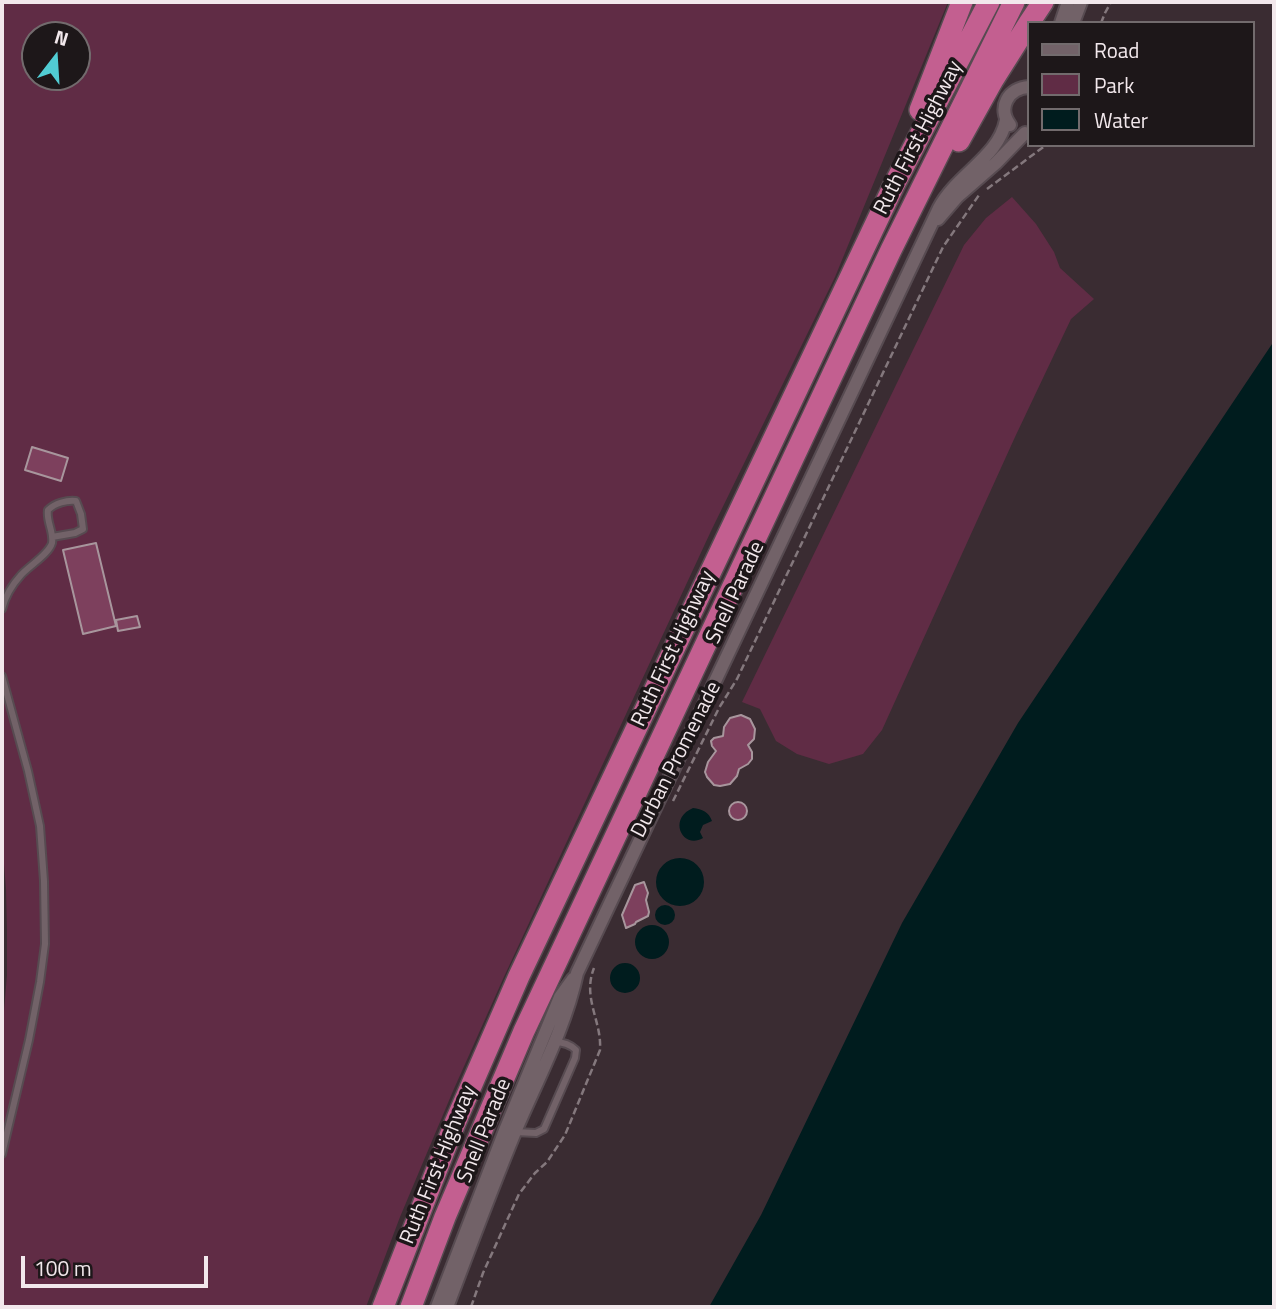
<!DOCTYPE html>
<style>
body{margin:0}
#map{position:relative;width:1276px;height:1309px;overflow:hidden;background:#3a2c32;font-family:"Titillium Web",sans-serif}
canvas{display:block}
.frame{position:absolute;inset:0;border:4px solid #f2e8ec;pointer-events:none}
.legend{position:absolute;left:1027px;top:21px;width:228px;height:126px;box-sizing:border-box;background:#1d1719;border:2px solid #726b6d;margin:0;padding:9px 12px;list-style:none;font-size:21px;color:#f2e8ec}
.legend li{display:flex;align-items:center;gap:14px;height:35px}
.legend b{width:35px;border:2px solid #726b6d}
.north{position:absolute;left:21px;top:21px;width:70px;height:70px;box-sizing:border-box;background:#1d1719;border:2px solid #726b6d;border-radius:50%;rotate:17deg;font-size:19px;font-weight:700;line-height:28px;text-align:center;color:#f2e8ec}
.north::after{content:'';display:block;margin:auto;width:24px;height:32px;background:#51ccd3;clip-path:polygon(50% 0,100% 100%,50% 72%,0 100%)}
.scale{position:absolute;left:21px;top:1256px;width:187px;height:32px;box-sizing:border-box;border:4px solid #f2e8ec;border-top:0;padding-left:9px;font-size:21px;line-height:24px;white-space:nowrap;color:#f2e8ec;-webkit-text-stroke:5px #1d1719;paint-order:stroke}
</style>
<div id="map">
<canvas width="1276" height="1309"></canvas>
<div class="frame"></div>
<ul class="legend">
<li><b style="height:9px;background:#726268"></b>Road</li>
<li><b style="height:19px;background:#602c45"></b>Park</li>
<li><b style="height:19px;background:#001c1e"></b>Water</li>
</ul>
<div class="north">N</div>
<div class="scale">100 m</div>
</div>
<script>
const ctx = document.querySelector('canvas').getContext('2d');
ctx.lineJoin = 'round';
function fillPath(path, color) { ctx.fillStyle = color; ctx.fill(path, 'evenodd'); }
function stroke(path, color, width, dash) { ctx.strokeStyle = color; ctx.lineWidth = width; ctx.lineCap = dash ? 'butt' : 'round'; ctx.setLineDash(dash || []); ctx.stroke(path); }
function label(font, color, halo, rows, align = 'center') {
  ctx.font = font + ' "Titillium Web",sans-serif'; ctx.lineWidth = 7; ctx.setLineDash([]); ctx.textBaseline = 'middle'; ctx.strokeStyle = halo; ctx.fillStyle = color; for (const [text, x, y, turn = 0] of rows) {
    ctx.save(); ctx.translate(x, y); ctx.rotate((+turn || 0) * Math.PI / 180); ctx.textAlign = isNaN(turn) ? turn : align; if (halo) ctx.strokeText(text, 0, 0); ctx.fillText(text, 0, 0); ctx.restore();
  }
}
fillPath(new Path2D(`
 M2,2H948L835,277L711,531L503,979L453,1091L400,1217L366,1307H2V1034L7,975V931L6,889L2,840ZM35,35H77V77H35Z
 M1012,197L1036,224L1054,252L1060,268L1094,299L1071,319L1015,437L882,730L863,754L829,764L797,754L776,741L760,709L742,702L964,245L986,218Z`), '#602c45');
fillPath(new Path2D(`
 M1274,341V1307H709L761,1215L902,923L1018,723Z
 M693,808C702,809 709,812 712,821L703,825L700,832L703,838C683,850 667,819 693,808Z
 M656 882a24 24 0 1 1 48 0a24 24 0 1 1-48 0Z
 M655 915a10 10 0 1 1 20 0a10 10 0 1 1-20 0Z
 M635 942a17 17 0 1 1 34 0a17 17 0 1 1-34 0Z
 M610 978a15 15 0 1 1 30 0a15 15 0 1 1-30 0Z`), '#001c1e');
const building = new Path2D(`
 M32,447L68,458L61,481L25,470Z
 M96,543L116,626L83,634L63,550Z
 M137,616L140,627L118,631L116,620Z
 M741,715L750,719L755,729L754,739L748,745L752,752V759L748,764L739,769L737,776L730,784L720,786L714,785L707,777L705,772L708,762L716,751L712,746L711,741L714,738L723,736L724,727L730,718Z
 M729 811a9 9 0 1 1 18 0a9 9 0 1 1-18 0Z
 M644,882L648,893L646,900L649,912L648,916L636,922L635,924L626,928L622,915L635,885Z`);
fillPath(building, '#7d405d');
stroke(building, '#a8969d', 2);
const lane = new Path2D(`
 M2,609C5,597 12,585 21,575C29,566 49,554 52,543C54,532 46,521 48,510C55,503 67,500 76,501L81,514L83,529L75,533L52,537
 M2,676L28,771L40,826L44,881L45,944L40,982L29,1040L2,1154
 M515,1132L536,1133L544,1129L575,1058L576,1050C570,1044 562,1042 554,1042`);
const street = new Path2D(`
 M1061,23L1068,2
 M1073,23L1081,2
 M1010,125C997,108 1008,88 1029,87
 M938,219L957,197L996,163L1025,133
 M437,1307L506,1128L560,997L573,979
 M447,1307C469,1249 491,1190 515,1132C537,1080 565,1029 577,973L939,208C957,174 999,157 1006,120`);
const highway = new Path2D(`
 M1029,23L1043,2
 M920,110L962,2
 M959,141L993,80L1029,23
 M383,1307L455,1123L519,976L894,185L989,2
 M411,1307L445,1217L524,1031L891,250L1014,2`);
stroke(lane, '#574b51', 10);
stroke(street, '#574b51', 16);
stroke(highway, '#574b51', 24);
stroke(new Path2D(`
 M1101,23L1105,13L1111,2
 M987,189L1046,145
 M673,801L719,708L737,679L943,247L979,195
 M471,1307L483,1273L519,1194L535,1173L547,1162L565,1135L600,1050C602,1021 582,998 594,968`), '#84787d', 2.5, [7, 3.5]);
stroke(lane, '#726268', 6);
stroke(street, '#726268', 12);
stroke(highway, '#c35f90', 21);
label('21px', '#f2e8ec', '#1d1719', [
 ["Ruth First Highway",919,138,-63],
 ["Snell Parade",736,593,-65],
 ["Ruth First Highway",674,649,-65],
 ["Durban Promenade",677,760,-63],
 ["Snell Parade",485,1131,-68],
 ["Ruth First Highway",439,1165,-68]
]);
</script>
